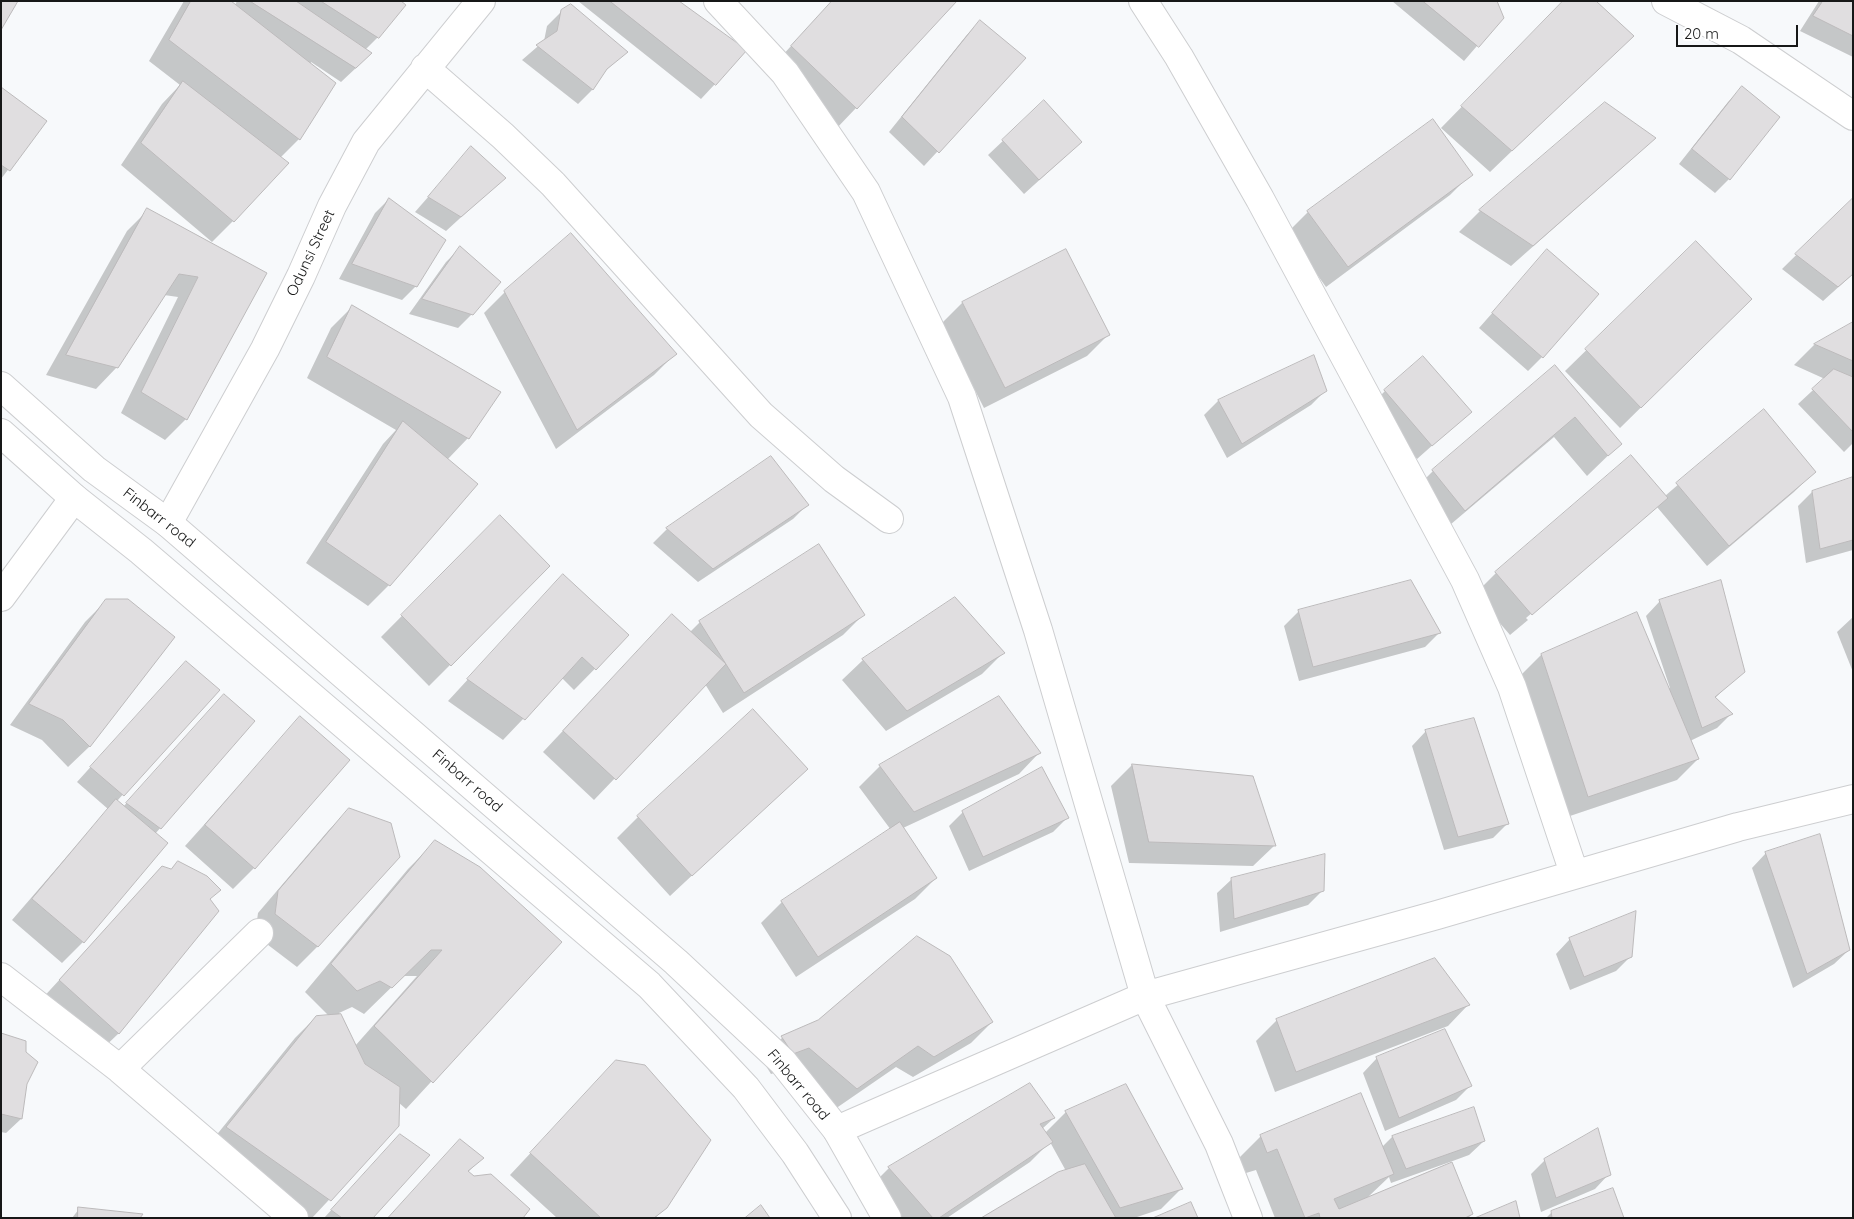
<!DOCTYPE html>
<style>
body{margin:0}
#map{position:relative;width:1854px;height:1219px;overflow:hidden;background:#f7f9fb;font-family:Quicksand,sans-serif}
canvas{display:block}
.frame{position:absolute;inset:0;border:2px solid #171818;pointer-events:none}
.scale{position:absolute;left:1676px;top:25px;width:122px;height:22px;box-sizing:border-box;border:2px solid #171818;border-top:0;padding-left:6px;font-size:15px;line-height:18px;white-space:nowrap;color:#171818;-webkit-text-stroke:4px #fff;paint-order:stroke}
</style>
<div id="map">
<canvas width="1854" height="1219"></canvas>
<div class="frame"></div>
<div class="scale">20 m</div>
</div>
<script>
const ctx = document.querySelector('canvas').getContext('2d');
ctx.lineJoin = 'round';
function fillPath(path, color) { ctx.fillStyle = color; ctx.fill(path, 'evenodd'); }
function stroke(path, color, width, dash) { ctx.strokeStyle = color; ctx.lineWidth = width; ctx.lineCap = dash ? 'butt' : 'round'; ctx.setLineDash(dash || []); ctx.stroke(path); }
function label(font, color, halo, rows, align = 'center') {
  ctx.font = font + ' Quicksand,sans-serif'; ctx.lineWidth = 4.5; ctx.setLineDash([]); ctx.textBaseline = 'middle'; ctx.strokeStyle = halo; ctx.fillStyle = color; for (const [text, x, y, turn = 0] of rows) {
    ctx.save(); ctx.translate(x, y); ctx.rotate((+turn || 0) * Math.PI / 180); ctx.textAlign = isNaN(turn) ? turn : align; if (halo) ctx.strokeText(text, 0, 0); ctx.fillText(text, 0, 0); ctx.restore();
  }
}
fillPath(new Path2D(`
 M184,1H229L235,5L237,1H399L378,37L365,50L357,67L341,82L311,62L299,139L280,158L233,221L212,242L121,165L162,104L180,85L149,61Z
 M578,1H677L715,84L701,99Z
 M832,1L856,108L836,129L771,68Z
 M1392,1H1496L1502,17L1464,61Z
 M1565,1L1611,56L1490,172L1441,128Z
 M1819,1H1853V57L1800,31Z
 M562,11L626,52L602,74L592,90L578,104L522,60L544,41L547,26Z
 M980,21L1024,58L924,166L889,132L966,36Z
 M1742,88L1778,117L1729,179L1715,193L1679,164L1728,102Z
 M1,89L45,121L1,179Z
 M1044,102L1066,156L1024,194L988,155Z
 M1605,103L1654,138L1633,158L1511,266L1459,232L1480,211Z
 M471,148L504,178L446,231L415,212Z
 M1471,174L1450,195L1326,287L1287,233L1308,212Z
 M389,199L416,286L402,300L339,279L375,213Z
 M1853,199V274L1823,301L1782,269Z
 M148,210L265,274L186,419L165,440L121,413L178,297L164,295L117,367L96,389L46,375L127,231Z
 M1696,243L1730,320L1620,428L1565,371Z
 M460,248L472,314L458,328L409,314L446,262Z
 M1065,250L1108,335L1087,356L984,408L941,324L962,303Z
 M1547,251L1542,357L1528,371L1479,328Z
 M505,292L675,354L654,375L556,449L484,313Z
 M352,307L468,438L447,460L389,585L368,606L306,563L383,444L396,430L307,378L331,328Z
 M1853,324V443L1844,452L1798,404L1825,379L1794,365L1814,345Z
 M1555,367L1620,444L1587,476L1554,437L1444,530L1412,492L1433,471Z
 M1326,390L1311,405L1227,458L1204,415L1218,401Z
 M1385,391L1470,412L1417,459L1371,405Z
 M1763,411L1815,471L1794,492L1707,566L1657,507L1526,618L1528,620L1510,635L1475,594L1496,573L1665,496Z
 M771,458L807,505L793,519L698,582L653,543L667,529Z
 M1853,479V550L1806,563L1798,506L1812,492Z
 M500,517L549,566L429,686L381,637Z
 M819,545L864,614L843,635L723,713L705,684L594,800L543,752L652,636L690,632L700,622Z
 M563,576L628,635L574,690L562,678L503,740L448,701Z
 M107,600L174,638L89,747L68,767L42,740L10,725L85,622Z
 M1660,601L1743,671L1715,698L1731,714L1717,728L1690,741L1698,759L1677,780L1567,817L1520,676L1541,655L1670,688L1646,616Z
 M1299,611L1439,633L1425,647L1299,681L1284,626Z
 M1853,617V672L1837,632Z
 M1003,653L982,674L886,731L842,680L863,660Z
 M172,677L218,690L117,801L123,807L224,696L253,721L155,834L83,942L62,963L12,920L108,809L77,782Z
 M300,718L254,868L233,889L185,846Z
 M1426,731L1508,823L1493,838L1444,850L1412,746Z
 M1039,753L1019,774L903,828L936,878L915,899L796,977L761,923L782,902L891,830L859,787L880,766Z
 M1132,765L1252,777L1274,846L1253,866L1129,863L1111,786Z
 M806,769L670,896L617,838L638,817Z
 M349,810L318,946L297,967L255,935L258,913L328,831Z
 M963,812L1067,818L1053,832L969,871L949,826Z
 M435,842L560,942L406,1109L398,1102V1126L312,1218H304L206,1148L295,1038L316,1017L329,1016L305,992L408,869ZM403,976H417L355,1046L339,1013L352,1007L364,1014Z
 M1766,853L1849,950L1834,964L1793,988L1752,868Z
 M163,867L209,900L218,911L118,1034L97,1054L39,1002Z
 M1232,879L1323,890L1308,905L1220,932L1217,893Z
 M1570,939L1631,956L1616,971L1570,990L1556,954Z
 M1468,1005L1448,1026L1275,1092L1256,1041L1277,1020Z
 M818,1021L992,1022L971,1043L913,1077L896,1067L835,1109L788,1069L771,1074L761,1058L782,1038Z
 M1,1034L25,1084L21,1119L6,1133L1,1132Z
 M1377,1058L1470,1086L1456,1100L1385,1131L1363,1073Z
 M596,1083L666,1207L655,1218H557L510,1175Z
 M1361,1094L1382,1147L1392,1137L1473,1109L1484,1141L1469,1155L1450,1162L1472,1214L1468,1218H1275L1256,1170L1246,1173L1239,1158L1260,1137ZM1450,1162L1451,1164L1367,1198L1389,1177L1391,1183Z
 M1066,1112L1181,1189L1161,1209L1134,1218H983L1066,1171L1050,1142L1030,1162L947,1218H894L868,1189L889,1168L1054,1118L1042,1129L1045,1133Z
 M460,1141L482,1158L468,1172L521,1218H388Z
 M386,1150L372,1218H324Z
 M1545,1160L1609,1174L1595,1189L1541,1212L1531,1174Z
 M79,1209L138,1218H72Z
 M1552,1212L1623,1218H1546Z`), '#0003');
const building = new Path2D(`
 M1,1H18L1,30Z
 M191,1H231L336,83L300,140L169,40Z
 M250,1H296L372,53L356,68Z
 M321,1H401L406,5L379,38Z
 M610,1H679L747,50L716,85Z
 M832,1H957L857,109L791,46Z
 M1423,1H1497L1504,18L1479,47Z
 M1563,1H1596L1634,36L1512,151L1461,106Z
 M1823,1H1853V36L1813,16Z
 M571,4L628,52L607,69L593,90L536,45L557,31L561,10Z
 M980,20L1026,58L939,153L902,117Z
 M183,81L289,163L234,222L141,143Z
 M1742,86L1780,117L1730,180L1692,149Z
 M1,87L47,121L10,171L1,165Z
 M1044,100L1082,142L1039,180L1002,140Z
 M1605,102L1656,138L1533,246L1479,210Z
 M1433,119L1473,175L1348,267L1307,211Z
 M471,146L506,178L461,217L428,197Z
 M389,198L446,240L417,287L352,264Z
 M1853,198V274L1838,287L1795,254Z
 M147,208L267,273L187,420L141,392L198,277L179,274L118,368L66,355Z
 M571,233L677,354L577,430L504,291Z
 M1696,241L1752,299L1641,408L1585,349Z
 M460,246L501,282L473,315L422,299Z
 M1066,249L1110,335L1005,388L962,302Z
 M1547,249L1599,294L1543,358L1492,313Z
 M352,305L501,392L469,439L327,357Z
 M1853,322V361L1814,344Z
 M1314,355L1327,391L1242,444L1218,400Z
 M1423,356L1472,412L1432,446L1384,390Z
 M1555,365L1622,444L1608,456L1575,417L1465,511L1432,470Z
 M1834,369L1853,377V432L1812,389Z
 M1764,409L1816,472L1729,546L1676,483Z
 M403,421L478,484L390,586L326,542Z
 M1631,455L1668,498L1532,615L1495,572Z
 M771,456L809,505L713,569L666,528Z
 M1853,477V540L1820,549L1812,491Z
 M500,515L550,566L451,666L401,615Z
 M819,544L865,615L744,693L699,621Z
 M563,574L629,635L596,670L582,657L525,720L467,679Z
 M1411,580L1441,633L1313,667L1298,610Z
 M1721,580L1745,672L1715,697L1733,714L1702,728L1659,600Z
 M955,597L1005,653L907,711L862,659Z
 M106,599H128L175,637L90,747L63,720L29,704Z
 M1637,612L1699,759L1588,797L1541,654Z
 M672,614L726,664L616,780L563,731Z
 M186,661L220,690L124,796L90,767Z
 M224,694L255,721L161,829L126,803Z
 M999,696L1041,753L914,812L879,765Z
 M753,709L808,769L692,876L637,816Z
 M300,716L350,760L255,869L205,825Z
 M1474,718L1509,824L1458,837L1425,730Z
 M1132,764L1253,776L1276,846L1149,842Z
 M1042,767L1069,818L983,857L962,811Z
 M116,799L168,843L84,943L32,899Z
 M349,808L391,823L400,857L318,947L275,914L278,891Z
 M900,822L937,878L818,957L781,901Z
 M1820,834L1850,950L1807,974L1765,852Z
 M435,840L480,867L562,942L433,1083L374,1026L442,950H431L392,988L380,981L357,991L331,964Z
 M1325,854L1324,891L1234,919L1231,878Z
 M178,861L207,876L221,890L210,899L219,911L119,1034L59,980L162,866L171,869Z
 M1636,911L1632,957L1584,977L1569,938Z
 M917,936L950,956L993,1022L934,1057L918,1046L857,1089L809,1048L793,1054L781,1036L818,1020Z
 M1435,958L1470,1005L1296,1072L1276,1019Z
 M341,1014L365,1064L400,1087L399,1126L331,1201L226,1127L316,1016Z
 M1445,1029L1472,1086L1399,1118L1376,1057Z
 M1,1033L26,1041V1052L38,1062L27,1084L22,1119L1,1114Z
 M616,1060L645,1065L711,1140L667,1208L654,1218H601L530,1153Z
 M1030,1083L1055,1118L1040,1124L1053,1142L939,1218H933L888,1167Z
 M1126,1084L1183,1189L1120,1208L1065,1111Z
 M1361,1093L1394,1174L1334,1199L1339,1209L1452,1162L1473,1214L1465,1218H1320L1319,1213L1305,1218L1277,1149L1267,1153L1260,1135Z
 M1474,1107L1485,1141L1406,1169L1392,1136Z
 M1598,1128L1611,1175L1556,1198L1544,1159Z
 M400,1134L430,1155L373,1218H342L331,1210Z
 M460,1139L484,1158L468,1171L474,1176L491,1174L530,1209L523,1218H388Z
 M1085,1164L1116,1218H981L1058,1172Z
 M1613,1188L1624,1218H1552L1551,1211Z
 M1516,1201L1520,1218H1475Z
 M1191,1202L1198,1218H1153Z
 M761,1205L770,1218H745Z
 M78,1207L143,1214L140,1218H78Z`);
fillPath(building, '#e0dee0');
stroke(building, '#bcbabb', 1);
const minor = new Path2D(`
 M718,1L785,73L866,192L962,397L1038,630L1145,996L1219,1144L1248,1218
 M1143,1L1179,57L1260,199L1465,580L1512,687L1574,873
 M1666,1L1741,40L1853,116
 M425,68L503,136L553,184L761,415L834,479L889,519
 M168,523L265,349L301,276L332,206L366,142L481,1
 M1,597L74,498
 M1,977L120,1069L294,1218
 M120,1069L259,933
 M837,1130L1145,996L1437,915L1738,827L1853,799`);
const major = new Path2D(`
 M1,386L94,469L168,523L676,962L783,1062L837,1130L887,1218
 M1,433L74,498L141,551L649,985L746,1088L795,1153L837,1218`);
stroke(minor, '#cdced0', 30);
stroke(major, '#cdced0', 30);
stroke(minor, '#fff', 28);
stroke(major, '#fff', 28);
label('15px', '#171818', '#fff', [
 ["Odunsi Street",311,253,-65],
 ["Finbarr road",159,518,38],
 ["Finbarr road",467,781,41],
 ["Finbarr road",798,1085,50]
]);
</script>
